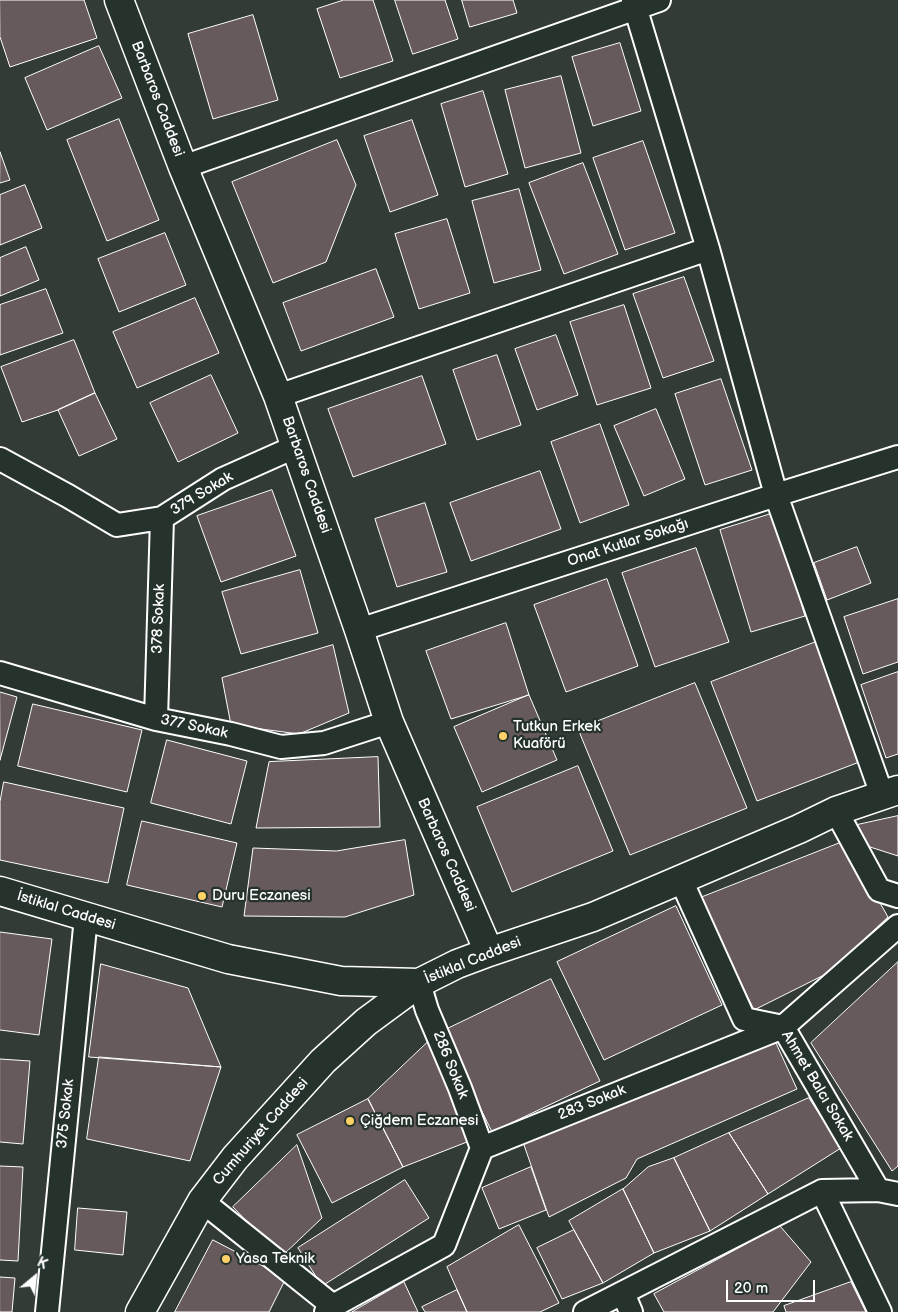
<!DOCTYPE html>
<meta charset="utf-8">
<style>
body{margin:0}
#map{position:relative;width:898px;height:1312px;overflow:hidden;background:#333b36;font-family:"Balsamiq Sans",sans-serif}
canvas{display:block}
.north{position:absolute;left:10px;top:1252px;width:50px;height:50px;-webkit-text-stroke:4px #26332d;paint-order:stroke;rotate:28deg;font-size:14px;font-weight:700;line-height:20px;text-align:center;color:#fff}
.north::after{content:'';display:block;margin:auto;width:18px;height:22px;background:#fff;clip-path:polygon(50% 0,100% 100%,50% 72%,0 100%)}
.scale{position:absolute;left:726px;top:1280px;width:89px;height:22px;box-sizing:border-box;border:2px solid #fff;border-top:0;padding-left:6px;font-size:15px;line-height:18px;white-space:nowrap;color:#fff;-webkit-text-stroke:4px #26332d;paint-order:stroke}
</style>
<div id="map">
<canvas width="898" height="1312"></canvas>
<div class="north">K</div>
<div class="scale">20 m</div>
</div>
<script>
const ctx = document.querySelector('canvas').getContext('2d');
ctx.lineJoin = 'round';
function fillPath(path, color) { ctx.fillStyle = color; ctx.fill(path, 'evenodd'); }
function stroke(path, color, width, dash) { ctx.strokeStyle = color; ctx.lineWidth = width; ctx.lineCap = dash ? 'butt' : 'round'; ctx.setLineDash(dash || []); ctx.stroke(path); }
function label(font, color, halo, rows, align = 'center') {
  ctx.font = font + ' "Balsamiq Sans",sans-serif'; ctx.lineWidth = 4.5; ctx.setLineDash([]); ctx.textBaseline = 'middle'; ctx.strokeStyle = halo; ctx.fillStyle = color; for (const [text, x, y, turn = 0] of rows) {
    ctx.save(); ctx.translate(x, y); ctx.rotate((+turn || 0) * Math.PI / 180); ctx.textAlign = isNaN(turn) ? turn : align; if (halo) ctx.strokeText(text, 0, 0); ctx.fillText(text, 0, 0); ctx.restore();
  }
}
const building = new Path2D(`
 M0,0H84L97,38L10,67L0,37Z
 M344,0H373L393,61L340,78L317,9Z
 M395,0H445L458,39L413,54Z
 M462,0H513L517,13L470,27Z
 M253,15L278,100L213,119L188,34Z
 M620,43L641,111L593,126L572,57Z
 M99,46L122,98L47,130L25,78Z
 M561,76L581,153L525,168L505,90Z
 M483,91L508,174L465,187L441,104Z
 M119,119L159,220L107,241L67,140Z
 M412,120L438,195L390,212L364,136Z
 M337,140L356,185L326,262L273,283L232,182Z
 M643,141L675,233L625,250L593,158Z
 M0,152L10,180L0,183Z
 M583,163L618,254L564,274L529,183Z
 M25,185L42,228L0,245V195Z
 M519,189L541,270L494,283L472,201Z
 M447,219L470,293L419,309L395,234Z
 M165,233L186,285L119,312L98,259Z
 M26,247L39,280L0,296V258Z
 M376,269L394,317L301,351L283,303Z
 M684,277L714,361L663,378L633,294Z
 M46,289L63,333L0,355V305Z
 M195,298L219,353L137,388L113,332Z
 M624,305L651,388L597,405L570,322Z
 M556,335L578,395L537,410L515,349Z
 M74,340L95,393L58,410L22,422L1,367Z
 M497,355L521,425L477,440L453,370Z
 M211,375L238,433L178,462L150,403Z
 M422,376L446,444L353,477L328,409Z
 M721,379L752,470L705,485L675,394Z
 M95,393L117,439L79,456L58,410Z
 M656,409L685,479L644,496L614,426Z
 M600,424L629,505L580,523L551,442Z
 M540,471L561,529L471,561L450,503Z
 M272,490L296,556L221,582L197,516Z
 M425,503L447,572L397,587L375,519Z
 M774,513L805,616L751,632L720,530Z
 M857,547L871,583L827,600L814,563Z
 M696,548L729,642L655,667L622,573Z
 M300,570L318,633L241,654L222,592Z
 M607,579L638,666L566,692L534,605Z
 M898,599V662L863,674L844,617Z
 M506,623L529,695L451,719L426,651Z
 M816,642L862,761L757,801L711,682Z
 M333,645L349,713L299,734L231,725L222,678Z
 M898,672V754L886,758L861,685Z
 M695,683L747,808L630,855L578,729Z
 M0,692L17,697L0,760Z
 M529,695L557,760L482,792L454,727Z
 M33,704L142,730L127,792L18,766Z
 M167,740L247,761L231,824L151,803Z
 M378,757L380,827L256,828L269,762Z
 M578,766L613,851L512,892L477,807Z
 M4,782L124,808L108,883L0,860V802Z
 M898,816V856L867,846L857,825Z
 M142,821L237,843L222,907L127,885Z
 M405,840L414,895L345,917L244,916L253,848L336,851Z
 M845,841L888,917L828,973L754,1010L700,898Z
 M676,906L722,1005L604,1060L557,962Z
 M0,932L52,939L39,1035L0,1030Z
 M898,962V1166L892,1171L811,1043Z
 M101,964L188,988L221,1067L89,1057Z
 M551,979L600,1081L492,1132L443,1031Z
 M428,1042L472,1140L403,1167L368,1099Z
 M776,1043L797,1089L637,1159L626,1178L549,1217L523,1142Z
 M99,1057L221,1067L190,1161L87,1139Z
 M0,1059L30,1061L23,1144L0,1142Z
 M809,1098L841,1148L768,1194L729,1133Z
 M368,1099L403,1167L332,1203L297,1135Z
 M729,1133L768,1194L710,1231L674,1158Z
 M297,1145L322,1218L281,1257L233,1207Z
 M674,1158L710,1231L654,1253L623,1189L648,1167Z
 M0,1166L23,1167L18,1261L0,1260Z
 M531,1167L546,1210L499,1229L482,1188Z
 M405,1180L429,1218L322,1286L298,1248Z
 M623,1189L654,1253L603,1283L569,1221Z
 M78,1208L127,1212L123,1255L75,1250Z
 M519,1225L559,1303L540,1312H467L447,1267Z
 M780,1226L811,1262L773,1312H664L654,1294Z
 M574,1230L603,1283L562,1299L537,1248Z
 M213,1240L286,1278L269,1312H175Z
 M0,1277L15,1278L12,1312H0Z
 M404,1282L418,1312H352Z
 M851,1282L866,1312H786L784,1306Z
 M457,1290L467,1312H425L422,1307Z`);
fillPath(building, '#665a5c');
stroke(building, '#fff', 1);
const street = new Path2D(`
 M633,0L708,249L776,495L882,795
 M183,167L659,0
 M278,396L708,249
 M0,459L68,496L117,525L162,518L223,479L297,446
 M359,630L776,495L898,457
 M0,673L156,719L231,734L281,747L324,743L389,722
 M156,719L162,518
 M836,811L879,890L898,896
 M681,880L744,1019L783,1027L878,1190L898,1194
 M419,983L427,1010L460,1088L482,1148
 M822,1191L880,1312
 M202,1201L333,1306
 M623,1293L631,1312
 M47,1312L86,917
 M326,1312L333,1306L444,1245L482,1148L783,1027L898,926
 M585,1312L822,1191L878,1190`);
const secondary = new Path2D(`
 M119,0L183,167L278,396L359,630L389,722L489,952
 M0,891L228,959L341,981L419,983L457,964L489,952L593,917L799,829L836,811L898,790
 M140,1312L202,1201L235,1158L323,1061L366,1022L419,983`);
stroke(street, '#fff', 26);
stroke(secondary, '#fff', 31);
stroke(street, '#26332d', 22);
stroke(secondary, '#26332d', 28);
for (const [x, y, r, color] of [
 [503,736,5,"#ffd166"],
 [202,896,5,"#ffd166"],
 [350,1121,5,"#ffd166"],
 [226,1259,5,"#ffd166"]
]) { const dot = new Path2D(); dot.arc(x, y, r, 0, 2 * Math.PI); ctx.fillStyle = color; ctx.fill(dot); stroke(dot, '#26332d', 2); }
label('15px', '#fff', '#26332d', [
 ["Barbaros Caddesi",157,99,69],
 ["Barbaros Caddesi",306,475,71],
 ["379 Sokak",202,494,-31],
 ["Onat Kutlar Sokağı",628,543,-18],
 ["378 Sokak",159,619,-88],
 ["377 Sokak",194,727,12],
 ["Barbaros Caddesi",446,855,66],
 ["İstiklal Caddesi",66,911,17],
 ["İstiklal Caddesi",473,961,-22],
 ["286 Sokak",450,1065,68],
 ["Ahmet Balcı Sokak",817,1086,59],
 ["283 Sokak",592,1103,-22],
 ["375 Sokak",66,1114,-84],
 ["Cumhuriyet Caddesi",261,1132,-49]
]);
label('15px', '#fff', '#26332d', [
 ["Tutkun Erkek",513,727],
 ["Kuaförü",513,744],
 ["Duru Eczanesi",212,896],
 ["Çiğdem Eczanesi",360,1121],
 ["Yasa Teknik",236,1259]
], 'left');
</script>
